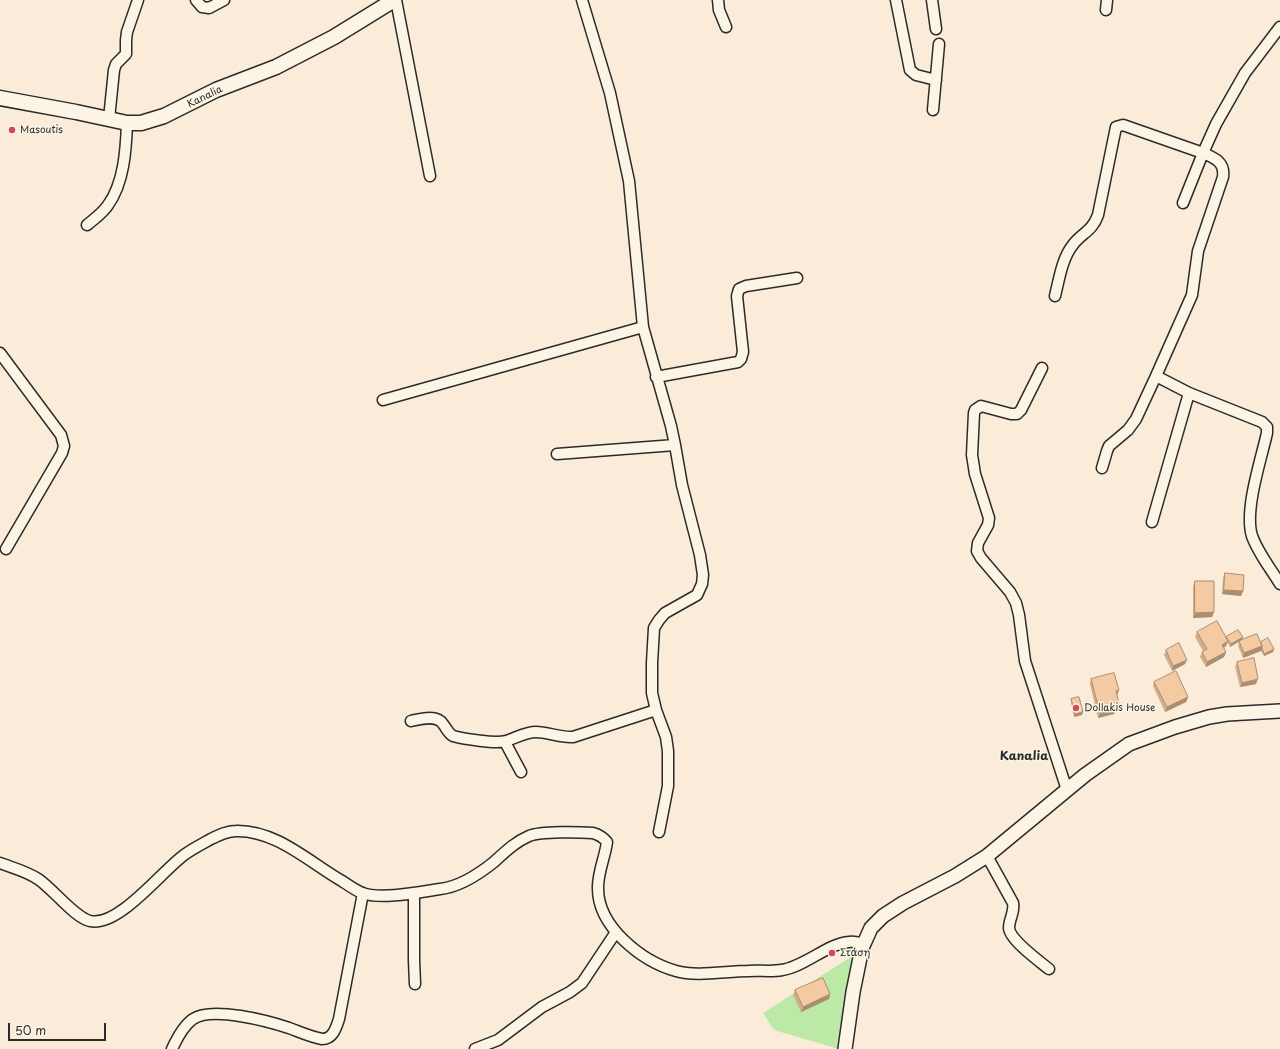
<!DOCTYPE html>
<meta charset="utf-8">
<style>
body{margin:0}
#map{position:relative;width:1280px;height:1049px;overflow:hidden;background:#faecd8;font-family:"Playpen Sans",sans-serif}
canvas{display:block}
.scale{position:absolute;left:8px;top:1023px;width:98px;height:18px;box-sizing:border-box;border:2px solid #2b2b2b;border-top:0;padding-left:5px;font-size:12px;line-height:14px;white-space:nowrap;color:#2b2b2b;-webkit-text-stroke:3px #fcf5e5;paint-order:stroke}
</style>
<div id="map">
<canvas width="1280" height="1049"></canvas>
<div class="scale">50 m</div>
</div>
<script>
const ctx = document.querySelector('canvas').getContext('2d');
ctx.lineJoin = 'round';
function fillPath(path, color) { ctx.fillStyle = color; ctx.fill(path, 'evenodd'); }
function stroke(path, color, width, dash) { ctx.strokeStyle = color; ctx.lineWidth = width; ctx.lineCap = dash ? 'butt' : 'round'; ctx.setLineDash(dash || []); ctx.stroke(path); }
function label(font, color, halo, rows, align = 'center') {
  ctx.font = font + ' "Playpen Sans",sans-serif'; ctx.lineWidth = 3; ctx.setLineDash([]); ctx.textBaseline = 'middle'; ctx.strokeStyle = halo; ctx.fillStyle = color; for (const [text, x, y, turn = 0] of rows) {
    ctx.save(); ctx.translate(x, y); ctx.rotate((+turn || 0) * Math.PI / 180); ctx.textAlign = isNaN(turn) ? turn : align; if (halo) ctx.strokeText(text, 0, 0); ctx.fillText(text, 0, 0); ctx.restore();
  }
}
fillPath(new Path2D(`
 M854,955L839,1049L774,1030L763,1013Z`), '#bde9a6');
const minor = new Path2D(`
 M196,0L202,7L209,8L224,0
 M396,0L430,176
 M582,0L610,93L629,181L643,327L671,426L675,445L682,485L700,555L703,575L702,584L697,595L665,613L659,620L654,628L652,663V693L656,710L666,737L668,751V786L659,832
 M718,0L719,10L726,27
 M896,0L910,70L916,75L936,80
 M932,0L936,29
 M1106,10L1107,0
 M1280,27L1245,73L1216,124L1203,153C1215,158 1225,162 1223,177L1198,251L1192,295L1156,376L1189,393L1262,422L1267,427V433C1261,460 1244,510 1252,536C1258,553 1271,569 1280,584
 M933,110L939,44
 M109,119L114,70L116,64L126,54V40L127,32L138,0
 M87,225C94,219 103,213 108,205C124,183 126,150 127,123
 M1055,296C1059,280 1062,259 1072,246C1081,233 1092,232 1098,215L1116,127L1123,125L1203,153L1183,203
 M0,353L61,435L64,446L62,453L6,549
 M1042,368L1021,410L1017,414H1011L981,406L975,410L974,413L972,455L975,474L989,518L988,525L978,543L977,551L981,558L1010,592L1016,603L1019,615L1025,661L1067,790
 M656,377L738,362L741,359L743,352L737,296L739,289L746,286L797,278
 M383,400L643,327
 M557,454L675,445
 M1102,468L1107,451L1109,446L1128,430L1136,419L1156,376
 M1152,522L1189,393
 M411,721C420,719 437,714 443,724C447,729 448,733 453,736C464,739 496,744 506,741C516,738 525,732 536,732C548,732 560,738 573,737L656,710
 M505,742L521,772
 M987,856L1013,903C1015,912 1009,919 1009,928C1010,940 1039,961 1049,969
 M0,863C13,868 26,871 38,879C52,888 75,918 90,921C118,928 162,871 184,855C192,849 202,844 211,839C219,835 227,831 236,831C276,830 309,862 342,881C348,885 355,890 362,893C381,900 420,892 440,889C459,887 479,874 494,862C505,852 515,842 529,836C541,831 579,832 593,833C600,835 603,837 607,842C605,857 598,872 598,887C597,926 641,961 676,971C696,977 727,971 748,971C759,970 771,972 782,970C804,967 829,943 849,942C853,941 859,943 864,943
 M414,893V960L415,984
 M172,1049C177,1038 183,1026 193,1019C212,1006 268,1021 289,1028C300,1032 311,1037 322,1039C333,1039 336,1028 339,1019L363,893
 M475,1049L498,1040L542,1007L570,992L582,983L616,932`);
const tertiary = new Path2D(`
 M845,1049L853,992L862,948L871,928L883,916L903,903L955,876L987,856L1085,775L1129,744L1175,727L1209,717L1227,714L1280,711`);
const secondary = new Path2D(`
 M0,98L76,112L127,123H141L164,116L216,90L276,67L334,37L394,0`);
stroke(minor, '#2b2b2b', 13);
stroke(tertiary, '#2b2b2b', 16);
stroke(secondary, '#2b2b2b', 17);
stroke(minor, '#fcf5e5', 10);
stroke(tertiary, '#fcf5e5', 13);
stroke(secondary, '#fcf5e5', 14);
fillPath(new Path2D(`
 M1225,573L1243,591L1241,596L1222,594L1223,578Z
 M1195,581L1214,612L1212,617L1193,618V586Z
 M1197,632L1226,638V637H1243L1242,640L1261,642L1274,649L1273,652L1264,656L1261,651L1243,658L1238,646L1239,641L1230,647L1227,642L1226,646L1224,648L1226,652L1224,657L1206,667L1200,657L1202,652L1203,651L1195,637Z
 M1166,650L1185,664L1172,671L1164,655Z
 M1237,662L1256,684L1240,687L1235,667Z
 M1091,679L1117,695L1119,704L1117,709H1116L1114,714L1098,718L1090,684Z
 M1154,682L1188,697L1186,702L1165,712L1153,686Z
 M1071,699L1082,715L1074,717L1071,702Z
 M795,990L830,994L829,999L801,1012L793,995Z`), '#d2ae8c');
fillPath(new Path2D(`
 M1224,590L1243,591L1241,596L1222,594Z
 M1214,612L1212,617L1193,618L1195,613Z
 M1243,637L1242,640L1230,647L1231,644Z
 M1228,641L1226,646L1220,650L1222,645Z
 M1262,646L1261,651L1243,658L1244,653Z
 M1274,649L1273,652L1264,656V654Z
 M1226,652L1224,657L1206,667L1207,662Z
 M1187,660L1185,664L1172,671L1173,666Z
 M1258,679L1256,684L1240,687L1242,683Z
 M1119,690L1117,695L1116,691Z
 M1188,697L1186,702L1165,712L1167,707Z
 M1119,704L1117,709L1113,710L1115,705Z
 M1116,709L1114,714L1098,718L1100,713Z
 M1083,712L1082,715L1074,717L1075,714Z
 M830,994L829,999L801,1012L803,1007Z`), '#ab8d72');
const building = new Path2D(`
 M1225,573L1244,575L1243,591L1224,590Z
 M1195,581H1214V612L1195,613Z
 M1217,621L1228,641L1222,645L1226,652L1207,662L1202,652L1207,649L1197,632Z
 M1238,630L1243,637L1231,644L1226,637Z
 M1257,634L1262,646L1244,653L1239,641Z
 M1268,638L1274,649L1264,654L1262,648V646L1261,642Z
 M1179,643L1187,660L1173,666L1166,650Z
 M1254,658L1258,679L1242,683L1237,662Z
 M1176,671L1188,697L1167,707L1154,682Z
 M1114,673L1119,690L1116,691L1119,704L1115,705L1116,709L1100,713L1091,679Z
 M1079,697L1083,712L1075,714L1071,699Z
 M823,978L830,994L803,1007L795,990Z`);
fillPath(building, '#f4caa3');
stroke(building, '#ab8d72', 1);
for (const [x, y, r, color] of [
 [12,130,4,"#d1495b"],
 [1076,708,4,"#d1495b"],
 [832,953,4,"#d1495b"]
]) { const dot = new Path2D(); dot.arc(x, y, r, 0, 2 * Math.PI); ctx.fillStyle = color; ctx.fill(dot); stroke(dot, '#fcf5e5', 1.5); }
label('10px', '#2b2b2b', '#fcf5e5', [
 ["Kanalia",205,97,-26]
]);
label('10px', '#2b2b2b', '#fcf5e5', [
 ["Masoutis",20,130],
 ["Dollakis House",1084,708],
 ["Στάση",840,953]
], 'left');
label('bold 12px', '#2b2b2b', '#fcf5e5', [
 ["Kanalia",1024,757]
]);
</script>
